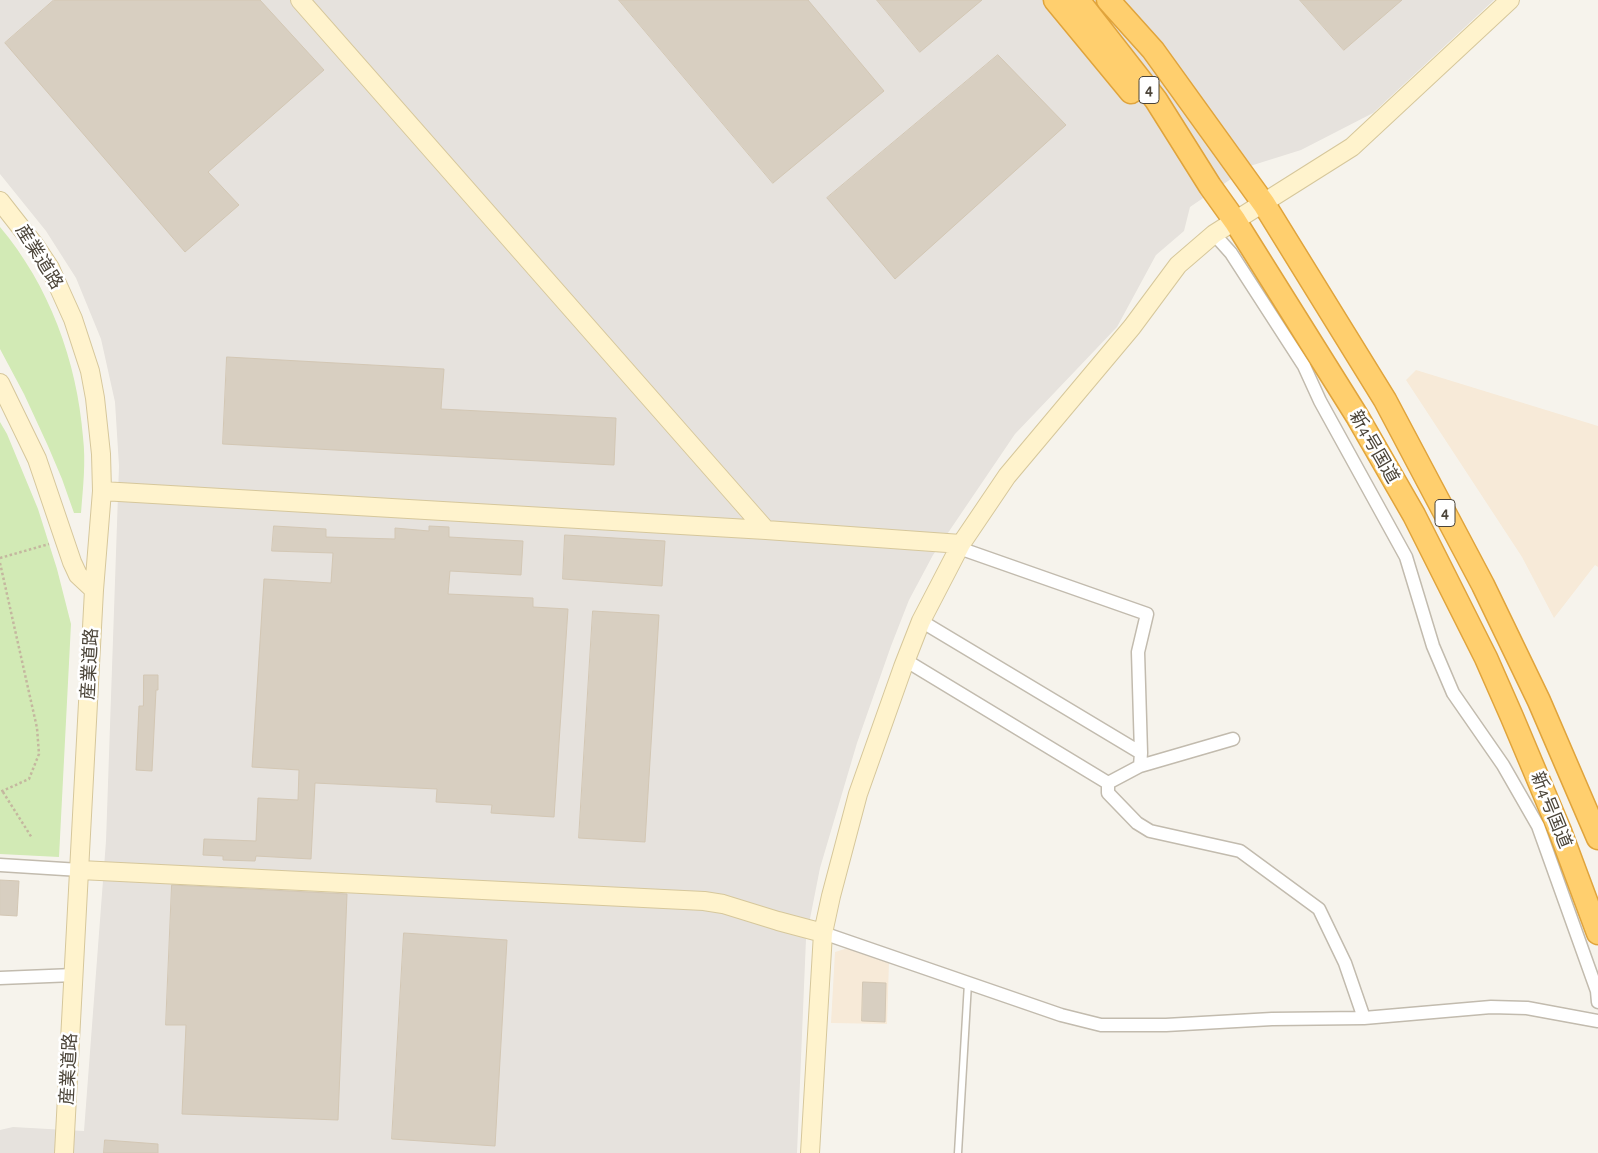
<!DOCTYPE html>
<meta charset="utf-8">
<style>
body{margin:0}
canvas{display:block;background:#f6f3ec}
</style>
<canvas width="1598" height="1153"></canvas>
<script>
const ctx = document.querySelector('canvas').getContext('2d');
ctx.lineJoin = 'round';
function fillPath(path, color) { ctx.fillStyle = color; ctx.fill(path, 'evenodd'); }
function stroke(path, color, width, dash) { ctx.strokeStyle = color; ctx.lineWidth = width; ctx.lineCap = dash ? 'butt' : 'round'; ctx.setLineDash(dash || []); ctx.stroke(path); }
function label(font, color, halo, rows, align = 'center') {
  ctx.font = font + ' "Alegreya Sans","Noto Sans JP",sans-serif'; ctx.lineWidth = 5; ctx.setLineDash([]); ctx.textBaseline = 'middle'; ctx.strokeStyle = halo; ctx.fillStyle = color; for (const [text, x, y, turn = 0] of rows) {
    ctx.save(); ctx.translate(x, y); ctx.rotate((+turn || 0) * Math.PI / 180); ctx.textAlign = isNaN(turn) ? turn : align; if (halo) ctx.strokeText(text, 0, 0); ctx.fillText(text, 0, 0); ctx.restore();
  }
}
fillPath(new Path2D(`
 M1416,370L1598,426V567L1595,565L1554,618L1522,557L1406,380Z
 M848,948L889,962L887,1024L831,1023L835,952Z`), '#f7ead8');
fillPath(new Path2D(`
 M0,0H1494L1373,113L1301,150L1250,166L1190,207L1184,231L1156,255L1117,327L1015,434L933,555L909,600L891,646L857,743L820,868L806,939L797,1153H0V1130L13,1127L84,1131L106,841L119,466L115,402L101,339L76,278L46,231L0,174Z`), '#e6e2dd');
fillPath(new Path2D(`
 M0,227C49,285 77,361 83,437C86,462 83,488 81,513H74L62,479L48,446L24,394L0,349Z
 M0,422L7,434L38,509L57,569L71,624L59,857L0,854Z`), '#d2eab5');
const building = new Path2D(`
 M54,0H260L324,70L208,172L239,205L185,252L5,43Z
 M619,0H808L884,91L773,183Z
 M877,0H982L920,52Z
 M1300,0H1402L1344,50Z
 M998,55L1066,125L895,279L827,198Z
 M227,357L444,369L441,409L616,418L614,465L223,444Z
 M274,526L326,529V537L395,539V528L429,531V526L449,527V537L523,541L521,575L450,571L448,594L533,598V607L568,609L554,817L491,813L492,805L436,802L437,789L315,783L311,859L256,856L255,861L223,860V856L203,855L204,839L256,841L258,798L298,800L299,770L252,767L264,579L331,583L333,553L272,551Z
 M565,535L665,541L662,586L563,579Z
 M593,611L659,615L645,842L579,838Z
 M144,675H158V690H156L152,771L136,770L139,706H143Z
 M0,880L19,881L17,916L0,915Z
 M172,885L347,894L338,1120L182,1114L186,1025H166Z
 M404,933L507,940L495,1146L392,1139Z
 M863,982L886,983L885,1022L862,1021Z
 M105,1140L158,1144V1153H104Z`);
fillPath(building, '#d8cfc1');
stroke(building, '#d3c7b4', 1);
const lane = new Path2D(`
 M958,1153L968,983`);
const street = new Path2D(`
 M1214,234L1231,253L1304,366L1320,401L1406,557L1433,646L1453,693L1503,765L1538,826L1597,991L1598,1002
 M959,548L1147,614L1138,652L1141,753
 M921,621L1141,753L1140,766L1108,783V793L1137,823L1150,831L1240,851L1319,909L1345,963L1364,1018
 M905,660L1108,783
 M1140,766L1233,739
 M0,865L80,870
 M823,933L1061,1015L1101,1025H1166L1272,1019L1364,1018L1491,1007L1527,1008L1598,1021
 M0,978L74,975`);
const secondary = new Path2D(`
 M300,0L766,530
 M0,201L36,247L50,268L73,319L90,371L95,398L101,454L102,491L94,590L64,1153
 M0,383L37,459L72,562L78,575L94,590
 M102,491L766,530L961,544
 M80,870L704,901L723,904L778,921L823,933
 M810,1153L823,933L831,896L858,794L903,667L921,621L961,544L1007,476L1132,327L1178,265L1214,234L1352,147L1510,0`);
const highway = new Path2D(`
 M1055,0L1131,92
 M1078,0L1156,100L1210,186L1235,221L1357,416L1414,515L1486,658L1512,717L1560,831L1598,933
 M1108,0L1153,50L1264,204L1385,400L1483,585L1539,701L1598,838`);
stroke(lane, '#c2bbae', 9);
stroke(street, '#c2bbae', 15);
stroke(secondary, '#d6c79b', 20);
stroke(highway, '#e0a43c', 25);
stroke(new Path2D(`
 M0,558L49,544
 M0,563L37,728L39,754L29,779L0,792
 M3,792L32,838`), '#c4b79f', 2.5, [2.5, 2.5]);
stroke(lane, '#fff', 6);
stroke(street, '#fff', 12);
stroke(secondary, '#fff3cd', 18);
stroke(highway, '#ffcf6e', 22);
for (const [x, y, w] of [
 [1149,90,20],
 [1445,513,20]
]) { const box = new Path2D(); box.roundRect(x - w / 2, y - 13.5, w, 27, 4); ctx.fillStyle = '#fff'; ctx.fill(box); stroke(box, '#4b4439', 1); }
label('bold 16px', '#4b4439', null, [
 ["4",1149,90],
 ["4",1445,513]
]);
label('18px', '#4b4439', '#fff', [
 ["産業道路",39,257,58],
 ["新4号国道",1374,447,60],
 ["産業道路",90,664,-87],
 ["新4号国道",1551,810,68],
 ["産業道路",69,1069,-87]
]);
</script>
